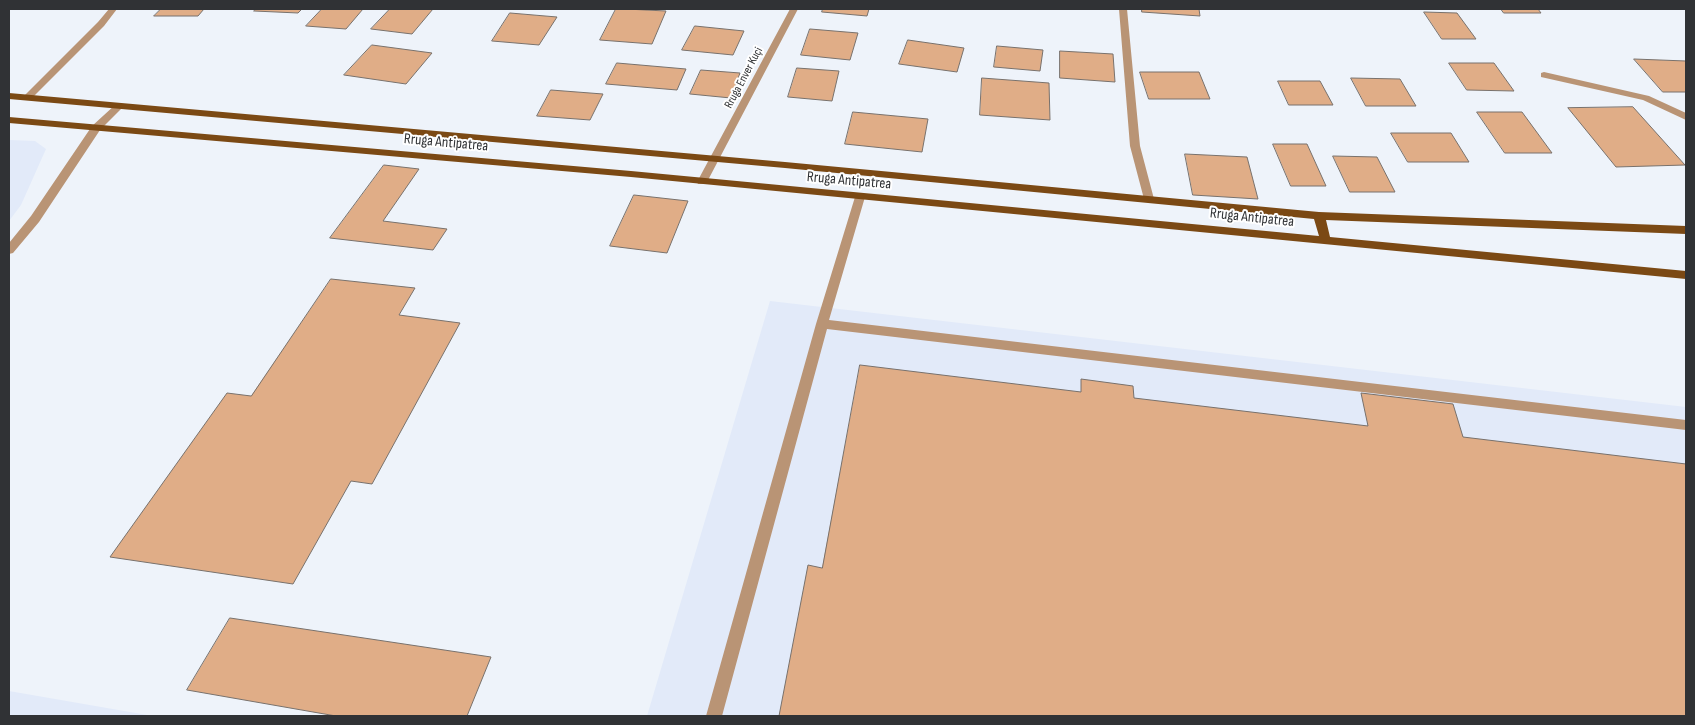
<!DOCTYPE html>
<meta charset="utf-8">
<style>
body{margin:0}
#map{position:relative;width:1695px;height:725px;overflow:hidden;background:#eef3fa;font-family:"Sofia Sans Condensed",sans-serif}
canvas{display:block}
.frame{position:absolute;inset:0;border:10px solid #303235;pointer-events:none}
</style>
<div id="map">
<canvas width="1695" height="725"></canvas>
<div class="frame"></div>
</div>
<script>
const ctx = document.querySelector('canvas').getContext('2d');
ctx.lineJoin = 'round';
function fillPath(path, color) { ctx.fillStyle = color; ctx.fill(path, 'evenodd'); }
function stroke(path, color, width, dash) { ctx.strokeStyle = color; ctx.lineWidth = width; ctx.lineCap = dash ? 'butt' : 'round'; ctx.setLineDash(dash || []); ctx.stroke(path); }
function label(font, color, halo, rows, align = 'center') {
  ctx.font = font + ' "Sofia Sans Condensed",sans-serif'; ctx.lineWidth = 4; ctx.setLineDash([]); ctx.textBaseline = 'middle'; ctx.strokeStyle = halo; ctx.fillStyle = color; for (const [text, x, y, turn = 0] of rows) {
    ctx.save(); ctx.translate(x, y); ctx.rotate((+turn || 0) * Math.PI / 180); ctx.textAlign = isNaN(turn) ? turn : align; if (halo) ctx.strokeText(text, 0, 0); ctx.fillText(text, 0, 0); ctx.restore();
  }
}
fillPath(new Path2D(`
 M9,140L35,141L46,149L21,205L9,221Z
 M770,301L1686,407V716H647Z
 M9,691L153,716H9Z`), '#e2eaf9');
const building = new Path2D(`
 M161,9H204L198,16H154Z
 M256,9H302L298,13L254,11Z
 M322,9H363L346,29L306,26Z
 M390,9H433L412,34L371,29Z
 M616,9H626L666,11L652,44L600,40Z
 M823,9H869L867,16L822,12Z
 M1142,9H1199L1200,16L1142,12Z
 M1501,9H1538L1541,13H1504Z
 M1424,12L1457,13L1476,39H1442Z
 M510,13L557,17L539,45L492,41Z
 M695,26L744,31L733,55L682,50Z
 M810,29L858,33L850,60L801,55Z
 M908,40L964,48L957,72L899,64Z
 M372,45L432,53L406,84L344,75Z
 M997,46L1043,50L1040,71L994,67Z
 M1060,51L1113,54L1115,82L1060,78Z
 M1634,59L1686,61V92H1663Z
 M617,63L686,69L677,90L606,84Z
 M1449,63H1494L1514,91L1467,90Z
 M797,68L839,71L832,101L788,97Z
 M701,70L740,73L731,98L690,94Z
 M1140,72H1199L1210,99H1149Z
 M982,78L1049,83L1050,120L980,115Z
 M1351,78L1400,79L1416,106H1366Z
 M1278,81H1320L1333,105H1289Z
 M551,90L603,94L590,120L537,116Z
 M1633,107L1685,165L1616,167L1568,108Z
 M853,112L928,119L922,152L845,144Z
 M1477,112H1522L1552,153H1505Z
 M1391,133H1451L1469,162H1408Z
 M1273,144H1307L1326,186H1291Z
 M1185,154L1247,157L1258,199L1193,195Z
 M1333,156L1377,157L1395,192H1350Z
 M384,165L419,169L383,221L447,229L433,250L330,238Z
 M634,195L688,201L667,253L610,246Z
 M331,279L415,288L399,315L460,323L372,484L351,481L293,584L110,557L227,393L251,396Z
 M860,365L1081,392V379L1133,386L1134,398L1368,426L1361,393L1453,404L1463,437L1686,464V716H779L808,565L822,568Z
 M230,618L491,657L467,716H336L187,690Z`);
fillPath(building, '#e0ad87');
stroke(building, '#78716c', 1);
fillPath(new Path2D(`
 M109,9H117L104,26L30,100H24V96L98,22Z
 M790,9H798L707,182L706,184H698L697,182Z
 M1119,9H1127L1140,146L1154,199L1149,203L1144,199L1130,146Z
 M1544,72L1649,96L1686,113V120L1643,100L1541,77V73Z
 M118,104L123,107L100,130L39,222L13,253L9,254V243L31,216L92,126L115,105Z
 M860,193L865,197L829,320L1686,420V430L827,329L722,716H706L816,324L855,197Z`), '#b99475');
fillPath(new Path2D(`
 M9,93L785,162L1319,212L1686,226V234L1326,220L1330,237L1686,271V279L631,177L9,123V117L631,171L1319,236L1314,219L785,168L9,99Z`), '#7b4914');
label('12px', '#303235', '#fff', [
 ["Rruga Enver Kuçi",744,78,-62]
]);
label('15px', '#303235', '#fff', [
 ["Rruga Antipatrea",446,143,5],
 ["Rruga Antipatrea",849,181,5],
 ["Rruga Antipatrea",1252,218,6]
]);
</script>
